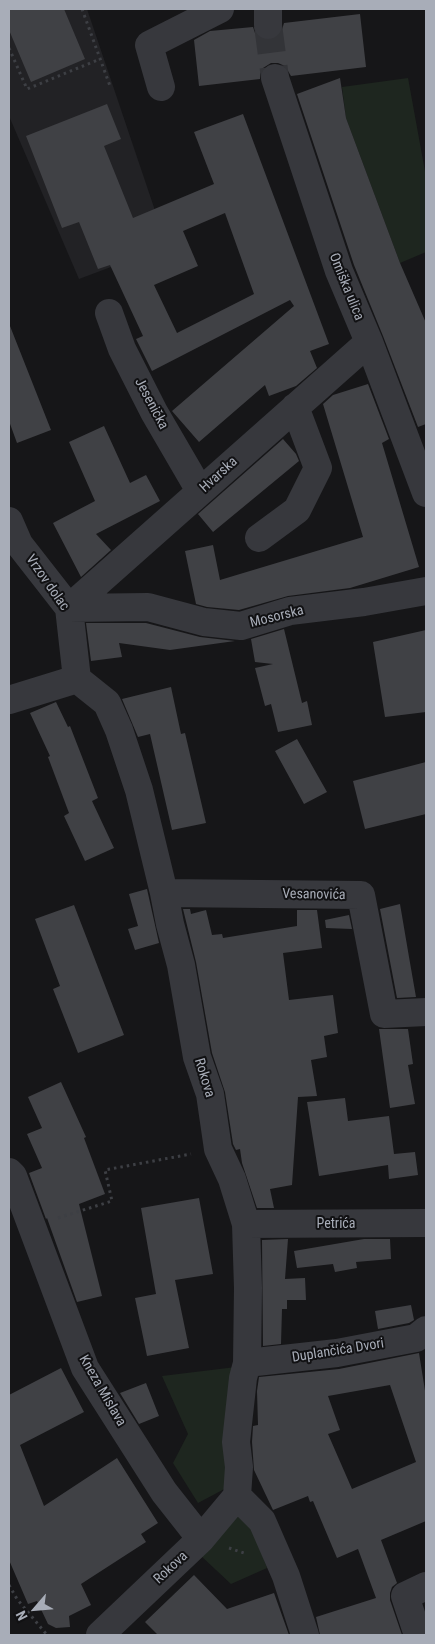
<!DOCTYPE html>
<meta charset="utf-8">
<style>
body{margin:0}
#map{position:relative;width:435px;height:1644px;overflow:hidden;background:#161618;font-family:"Roboto Condensed",sans-serif}
canvas{display:block}
.frame{position:absolute;inset:0;border:10px solid #a8adb8;pointer-events:none}
.north{position:absolute;left:10px;top:1584px;width:50px;height:50px;-webkit-text-stroke:4px #111113;paint-order:stroke;rotate:243deg;font-size:14px;font-weight:700;line-height:20px;text-align:center;color:#a8adb8}
.north::after{content:'';display:block;margin:auto;width:18px;height:22px;background:#a8adb8;clip-path:polygon(50% 0,100% 100%,50% 72%,0 100%)}
</style>
<div id="map">
<canvas width="435" height="1644"></canvas>
<div class="frame"></div>
<div class="north">N</div>
</div>
<script>
const ctx = document.querySelector('canvas').getContext('2d');
ctx.lineJoin = 'round';
function fillPath(path, color) { ctx.fillStyle = color; ctx.fill(path, 'evenodd'); }
function stroke(path, color, width, dash) { ctx.strokeStyle = color; ctx.lineWidth = width; ctx.lineCap = dash ? 'butt' : 'round'; ctx.setLineDash(dash || []); ctx.stroke(path); }
function label(font, color, halo, rows, align = 'center') {
  ctx.font = font + ' "Roboto Condensed",sans-serif'; ctx.lineWidth = 4; ctx.setLineDash([]); ctx.textBaseline = 'middle'; ctx.strokeStyle = halo; ctx.fillStyle = color; for (const [text, x, y, turn = 0] of rows) {
    ctx.save(); ctx.translate(x, y); ctx.rotate((+turn || 0) * Math.PI / 180); ctx.textAlign = isNaN(turn) ? turn : align; if (halo) ctx.strokeText(text, 0, 0); ctx.fillText(text, 0, 0); ctx.restore();
  }
}
fillPath(new Path2D(`
 M9,9H87L167,246L79,279L9,116Z`), '#222225');
fillPath(new Path2D(`
 M408,78L426,177V252L400,263L346,118L342,87Z
 M236,1367L230,1486L198,1503L173,1463L188,1434L162,1376Z
 M239,1512L253,1528L267,1568L231,1584L200,1555Z`), '#1e261f');
fillPath(new Path2D(`
 M9,9H64L85,59L31,82L9,30Z
 M360,14L366,67L291,76L285,66L278,63H271L263,68L260,74V79L199,86L194,40L210,31L253,27L255,33L260,38L268,41L275,39L281,33L284,23Z
 M340,78L346,118L400,263L426,323V424L418,427L383,336L354,265L297,94Z
 M107,104L121,139L104,146L133,218L214,184L194,132L243,114L329,344L310,351L317,368L296,386L269,396L265,385L199,442L172,411L294,306L290,300L152,371L136,339L143,336L110,265L98,269L79,222L62,228L26,136ZM225,213L254,294L177,333L154,285L198,266L183,231Z
 M9,326H10L51,430L17,443L9,421Z
 M368,384L389,439L382,443L419,567L350,588L288,596L239,610L207,607L196,604L185,551L213,545L220,580L363,537L323,404L333,395Z
 M104,426L130,483L146,475L160,501L96,534L111,550L81,577L53,523L95,501L69,442Z
 M283,439L296,454L299,461L213,532L198,514Z
 M86,623H146L200,637L235,641L170,650L119,643L122,657L91,661Z
 M284,629L302,703L307,701L312,725L278,732L271,704L265,706L255,668L273,664L255,662L251,639Z
 M426,630V712L385,717L373,642Z
 M171,687L181,734L185,733L206,823L172,830L150,734L138,737L122,699Z
 M56,702L68,727L70,726L98,798L92,801L114,848L85,861L64,816L69,813L48,757L50,756L30,713Z
 M297,739L327,792L304,804L275,751Z
 M426,762V814L365,829L353,781Z
 M147,889L159,943L135,950L128,929L138,926L129,894Z
 M400,904L409,957L416,997L397,998L380,909Z
 M74,905L124,1035L78,1053L53,989L60,986L35,919Z
 M183,909H190L191,914L206,910L212,935L222,934L223,938L297,926V910H317L322,948L283,953L289,1000L333,995L338,1033L324,1036L327,1057L311,1060L317,1096L298,1097L292,1185L270,1189L274,1208H257L242,1163L240,1149L236,1150L233,1144L225,1092L212,1053L196,962Z
 M349,915L352,929L326,928L325,920Z
 M379,1029H408L413,1064L408,1065L415,1104L390,1108Z
 M61,1082L86,1137L84,1138L105,1194L79,1204L102,1296L77,1302L47,1218L46,1219L29,1173L42,1168L27,1134L42,1128L28,1097Z
 M345,1098L348,1121L389,1116L394,1154L415,1152L418,1175L389,1179L388,1165L319,1176L307,1102Z
 M199,1198L213,1274L175,1280L189,1348L147,1356L135,1298L156,1294L141,1208Z
 M288,1239L285,1279L305,1278L306,1300H287V1309H282L281,1344L263,1346L262,1240Z
 M364,1239H390L391,1259L356,1262L357,1268L335,1272L333,1264L297,1268L294,1251Z
 M411,1305L414,1320L409,1323L378,1329L375,1311Z
 M419,1353L426,1397V1521L381,1540L397,1583L392,1587L390,1593V1600L402,1635H320L316,1617L376,1598L358,1549L337,1558L313,1501L310,1502L308,1496L273,1510L254,1470L252,1442L253,1426L258,1425L257,1391L259,1377L339,1369ZM390,1385L416,1462L352,1489L328,1434L340,1430L328,1396Z
 M61,1368L84,1412L20,1445L44,1506L117,1458L158,1523L141,1534L146,1542L81,1584L91,1605L69,1616L70,1627L56,1628L48,1624L37,1601L28,1604L9,1560V1395Z
 M146,1383L159,1416L139,1424L120,1393Z
 M194,1575L227,1609L274,1593L289,1635H158L145,1622Z`), '#404145');
stroke(new Path2D(`
 M268,25L275,78`), '#333438', 28, [28, 14]);
stroke(new Path2D(`
 M82,9L110,86
 M9,48L27,89L100,59
 M58,1218L112,1201L105,1170L191,1154
 M229,1548L247,1554
 M9,1585L17,1599L47,1635`), '#3d3f44', 3, [2.5, 4]);
stroke(new Path2D(`
 M268,9V25
 M275,78L339,271L369,342L426,493
 M161,87L149,45L220,9
 M109,313L122,349L154,412L200,491
 M9,521L19,544L69,608L77,679
 M259,538L297,510L318,468L295,407
 M69,608L369,342
 M69,608L148,607L204,622L241,626L290,611L364,602L426,591
 M77,679L107,703L119,730L139,790L164,893L170,924L181,965L197,1057L210,1094L218,1149L232,1179L246,1224L248,1288L247,1363L243,1378L236,1442L239,1467L237,1496L201,1539L100,1635
 M9,700L77,679
 M164,893L361,895L384,1014L426,1012
 M9,1172L13,1176L85,1368L164,1492L201,1539
 M246,1224L426,1223
 M247,1363L337,1353L416,1338L426,1330
 M237,1496L262,1521L286,1576L305,1635
 M418,1635L405,1596L426,1586`), '#37383d', 28);
label('14px', '#a8adb8', '#111113', [
 ["Omiška ulica",346,287,68],
 ["Jesenička",151,404,62],
 ["Hvarska",219,475,-42],
 ["Vrzov dolac",47,583,55],
 ["Mosorska",277,617,-14],
 ["Vesanovića",314,895,1],
 ["Rokova",204,1078,73],
 ["Petrića",336,1224],
 ["Duplančića Dvori",338,1351,-9],
 ["Kneza Mislava",102,1391,60],
 ["Rokova",171,1568,-43]
]);
</script>
